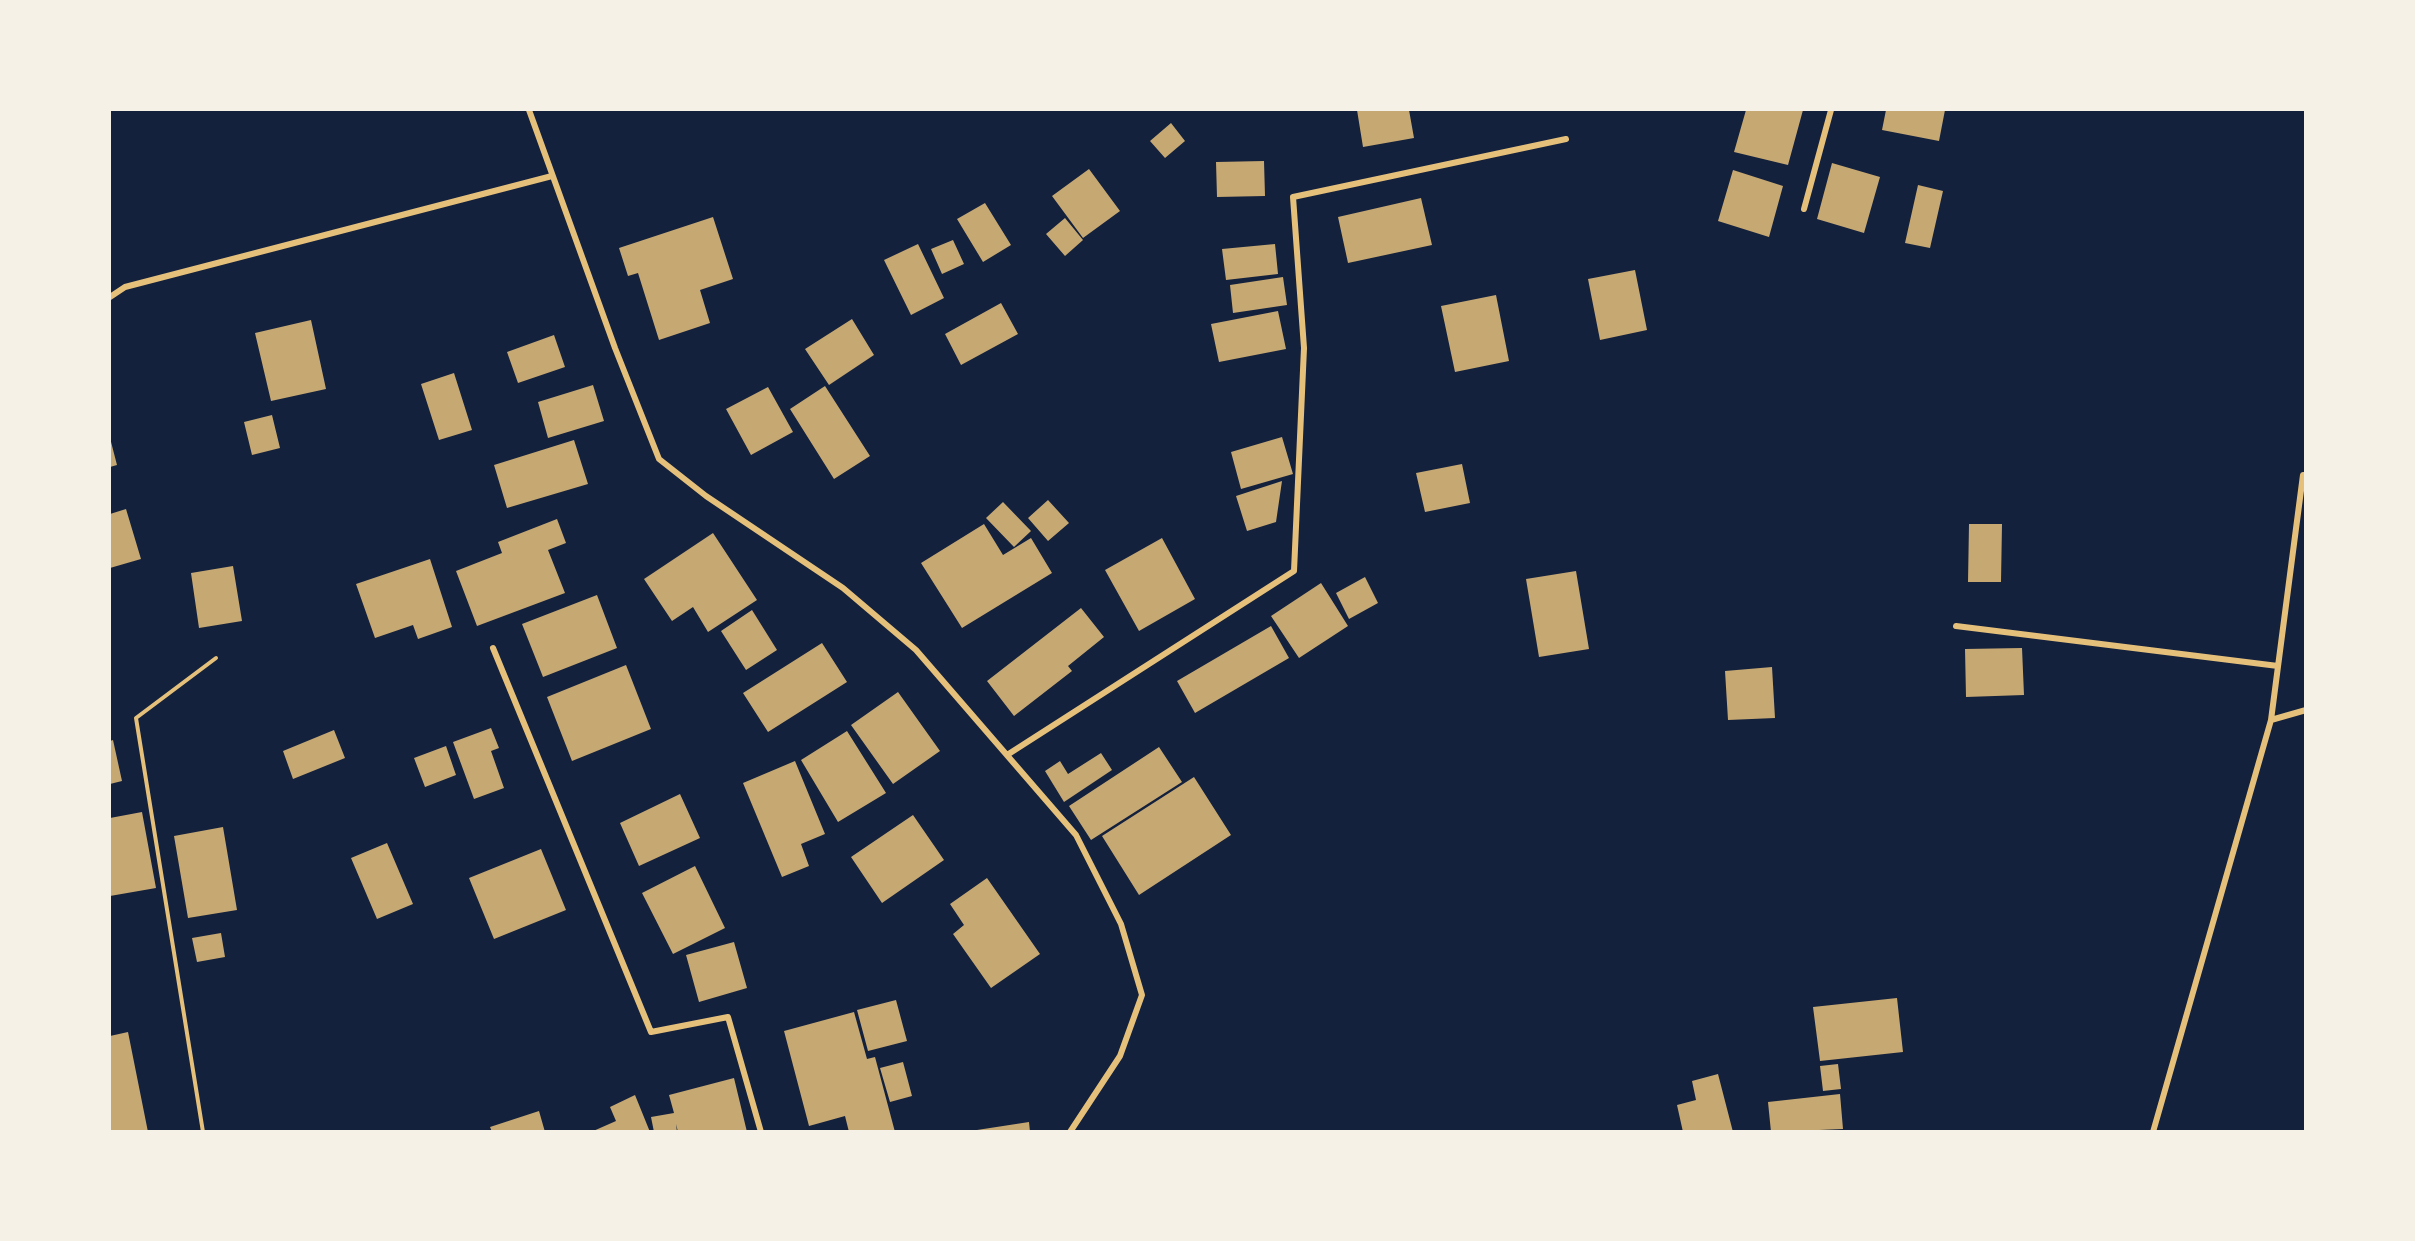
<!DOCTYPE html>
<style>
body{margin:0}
#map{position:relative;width:2415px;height:1241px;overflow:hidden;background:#14213d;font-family:"IBM Plex Sans",sans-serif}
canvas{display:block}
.frame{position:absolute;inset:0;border:111px solid #f6f1e7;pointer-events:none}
</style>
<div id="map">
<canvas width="2415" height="1241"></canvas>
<div class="frame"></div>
</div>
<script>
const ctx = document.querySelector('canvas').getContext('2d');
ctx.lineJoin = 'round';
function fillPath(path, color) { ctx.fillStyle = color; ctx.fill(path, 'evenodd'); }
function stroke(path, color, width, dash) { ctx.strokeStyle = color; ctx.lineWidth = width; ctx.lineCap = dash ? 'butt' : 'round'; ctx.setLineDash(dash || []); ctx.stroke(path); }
fillPath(new Path2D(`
 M1357,110H1409L1414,138L1363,147Z
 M1746,110H1803L1788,165L1734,152Z
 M1886,110H1945L1939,141L1882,130Z
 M1171,123L1185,141L1165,158L1150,141Z
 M1264,161L1265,196L1217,197L1216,162Z
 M1832,163L1880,177L1864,233L1817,219Z
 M1089,169L1120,211L1083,238L1052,196Z
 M1733,170L1783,186L1769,237L1718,221Z
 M1918,185L1943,191L1930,248L1905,243Z
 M1421,198L1432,245L1348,263L1338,217Z
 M985,203L1011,245L983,262L957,219Z
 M713,217L733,279L700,290L710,323L659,340L638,273L628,276L619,248Z
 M1065,218L1083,240L1065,256L1046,234Z
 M953,240L964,264L942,274L931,249Z
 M918,244L944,298L911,315L884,260Z
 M1275,244L1278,274L1226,280L1222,249Z
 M1635,270L1647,330L1600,340L1588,279Z
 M1283,277L1287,305L1233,313L1230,285Z
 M1496,295L1509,361L1455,372L1441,306Z
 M1001,303L1018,334L961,365L945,334Z
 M1278,311L1286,349L1219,362L1211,324Z
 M852,319L874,355L829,385L805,349Z
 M311,320L326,389L271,401L255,333Z
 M554,335L565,367L518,383L507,352Z
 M454,373L472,430L439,440L421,384Z
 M593,385L604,421L548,438L538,402Z
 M825,386L870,456L834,479L790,409Z
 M768,387L793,432L751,455L726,409Z
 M272,415L280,448L252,455L244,422Z
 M1282,437L1293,474L1241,489L1231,452Z
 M110,438L117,465L110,467Z
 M574,440L588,484L507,508L494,465Z
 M1462,464L1470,503L1425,512L1416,473Z
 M1282,481L1276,522L1247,531L1236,496Z
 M1048,500L1069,523L1048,541L1028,518Z
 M1003,502L1031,531L1014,547L986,518Z
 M126,509L141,559L110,568V514Z
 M557,519L566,543L548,550L565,593L477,626L456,571L502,553L498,542Z
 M984,524L1003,555L1031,538L1052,573L962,628L921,563Z
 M1969,524H2002L2001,582H1968Z
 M713,533L757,600L708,632L693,607L672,621L644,579Z
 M1162,538L1195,599L1139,631L1105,570Z
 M430,559L452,627L418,639L413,625L375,638L356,584Z
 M233,566L242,621L199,628L191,573Z
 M1576,571L1589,649L1539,657L1526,579Z
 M1365,577L1378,603L1349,619L1336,593Z
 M1321,583L1348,626L1299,658L1271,616Z
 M597,595L617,648L543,677L522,624Z
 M1081,608L1104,637L1068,666L1072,671L1014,716L987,681Z
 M752,610L777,650L746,670L721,631Z
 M1271,626L1289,658L1195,713L1177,681Z
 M822,643L847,682L768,732L743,693Z
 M2022,648L2024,695L1966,697L1965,649Z
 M626,665L651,729L572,761L547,697Z
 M1772,667L1775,718L1728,720L1725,671Z
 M898,692L940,751L893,784L851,725Z
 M491,728L499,748L491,751L504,788L474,799L453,742Z
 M334,730L345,758L293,779L283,751Z
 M847,731L886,793L838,822L801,760Z
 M113,740L122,781L110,784V741Z
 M446,746L456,775L425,787L414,758Z
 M1159,747L1182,782L1091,840L1069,806Z
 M1101,753L1112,770L1064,802L1045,771L1060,761L1068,774Z
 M795,761L825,834L801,844L809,866L782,877L743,783Z
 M1194,777L1231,835L1139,895L1102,836Z
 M680,794L700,838L639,866L620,823Z
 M142,812L156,888L110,896V818Z
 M913,815L944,860L882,903L851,857Z
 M223,827L237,910L188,918L174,836Z
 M387,843L413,904L377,919L351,858Z
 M541,849L566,910L494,939L469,878Z
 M695,866L725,928L673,954L642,893Z
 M987,878L1040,954L991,988L953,934L964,925L950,904Z
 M221,933L225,957L197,962L192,938Z
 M734,942L747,988L699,1002L686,955Z
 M1897,998L1903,1052L1820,1061L1813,1007Z
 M896,1000L907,1041L868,1051L857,1010Z
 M854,1012L867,1059L875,1057L895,1132H849L845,1116L809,1126L784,1031Z
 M128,1032L148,1132H110V1036Z
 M903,1062L912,1096L890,1102L880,1068Z
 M1838,1064L1841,1089L1823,1091L1820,1066Z
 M1718,1074L1733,1132H1683L1677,1105L1696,1100L1692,1081Z
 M734,1078L747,1132H678L676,1124L677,1132H654L651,1117L674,1113L669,1095Z
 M1840,1094L1843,1129L1771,1132L1768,1102Z
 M635,1095L650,1132H591L616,1121L610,1107Z
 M539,1111L545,1132H492L490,1127Z
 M1029,1122L1030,1132H977V1130Z`), '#c6a872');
stroke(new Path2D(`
 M203,1132L136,718L216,658`), '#e5c07b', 4);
stroke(new Path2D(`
 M529,110L615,348L659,459L706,496L843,588L916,650L1076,835L1121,924L1142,995L1120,1056L1070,1132
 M1804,209L1831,110
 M110,297L125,287L552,176
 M1956,626L2278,666
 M493,648L651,1032L728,1017L761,1132
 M2271,720L2303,475
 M1007,755L1294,571L1304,348L1293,197L1566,139
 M2153,1132L2271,720L2306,710`), '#e5c07b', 6);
</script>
